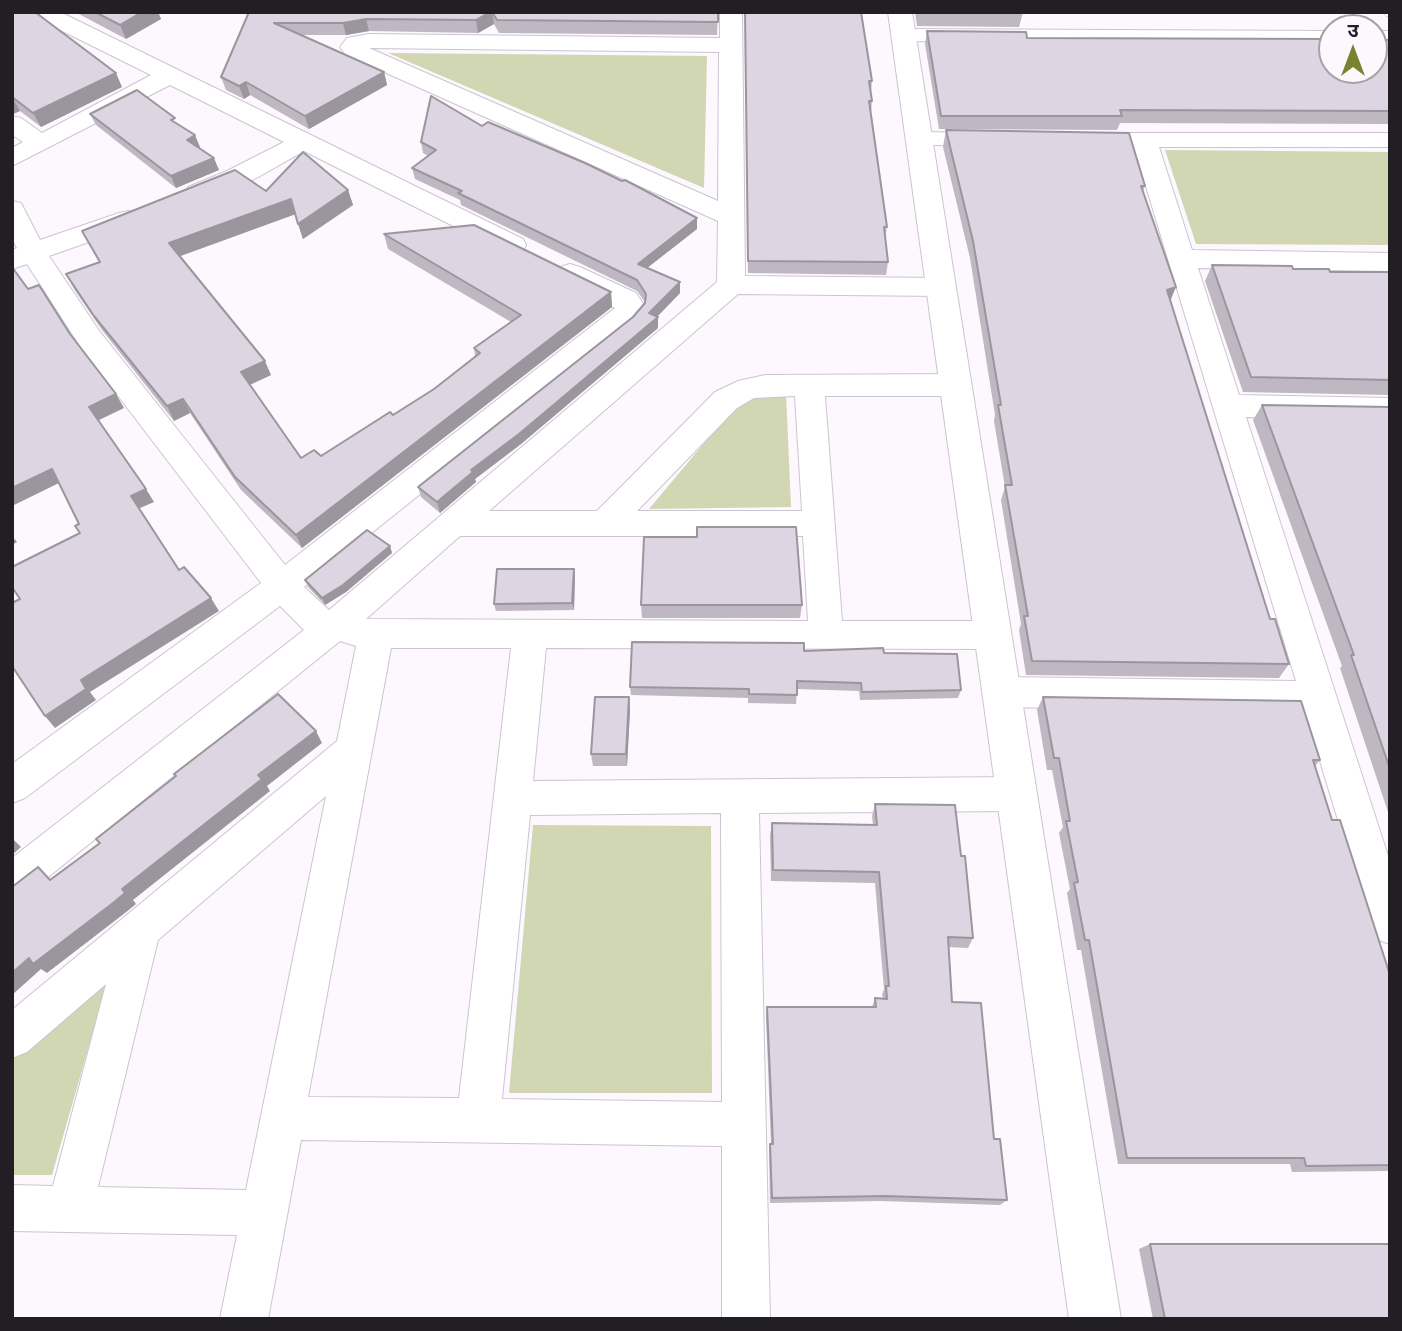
<!DOCTYPE html>
<meta charset="utf-8">
<style>
body{margin:0}
#map{position:relative;width:1402px;height:1331px;overflow:hidden;background:#fcf8fd;font-family:Lato,"Noto Sans Devanagari",sans-serif}
canvas{display:block}
.frame{position:absolute;inset:0;border:14px solid #221f24;pointer-events:none}
.north{position:absolute;left:1318px;top:14px;width:70px;height:70px;box-sizing:border-box;background:#fcf8fd;border:2px solid #a5a1a6;border-radius:50%;rotate:0deg;font-size:19px;font-weight:700;line-height:28px;text-align:center;color:#221f24}
.north::after{content:'';display:block;margin:auto;width:24px;height:32px;background:#78822f;clip-path:polygon(50% 0,100% 100%,50% 72%,0 100%)}
</style>
<div id="map">
<canvas width="1402" height="1331"></canvas>
<div class="frame"></div>
<div class="north">उ</div>
</div>
<script>
const ctx = document.querySelector('canvas').getContext('2d');
ctx.lineJoin = 'round';
function fillPath(path, color) { ctx.fillStyle = color; ctx.fill(path, 'evenodd'); }
function stroke(path, color, width, dash) { ctx.strokeStyle = color; ctx.lineWidth = width; ctx.lineCap = dash ? 'butt' : 'round'; ctx.setLineDash(dash || []); ctx.stroke(path); }
fillPath(new Path2D(`
 M388,53L707,56L704,188Z
 M1165,150L1390,152V245L1196,244Z
 M746,393H786L791,507L649,509Z
 M533,825L711,826L712,1093H509Z
 M110,972L52,1175H12V1059Z`), '#d0d7b2');
const lane = new Path2D(`
 M1384,12H1390V17L1386,16Z`);
const street = new Path2D(`
 M31,12H60L523,239L526,245L523,251L513,254L503,251L304,151C278,165 216,206 188,199L184,193L188,187L227,171L284,142L170,85L12,166V148L23,142L12,135V116L21,118L42,133L151,75L34,17Z
 M720,12H742L745,276L941,278L951,280L955,287L951,294L941,296L738,294L489,511H597L715,392L738,381L765,375L955,374L965,378L970,385L965,392L955,396H825L842,621H993L1005,625L1010,635L1005,645L993,649L546,648L533,781L1017,777L1030,782L1036,794L1030,806L1017,811L759,813L770,1319H722V1146L301,1140L268,1319H220L237,1235L12,1231V1185L53,1186L106,984L27,1052L12,1058V1010L337,741L356,646L340,641L26,895L12,900V858L304,630L280,606L25,798L12,803V764L261,583L80,346L27,264L12,269V250L17,248L12,238V201L21,203L40,240L119,213L128,211L137,213L141,219L137,225L49,256L100,332L285,565L615,308L560,279L556,273L560,267L570,264L580,267L636,293L644,305L639,319L304,587L329,610L717,282L718,221L346,55L340,47L347,38L369,34L720,38ZM369,48L719,52L718,201ZM795,396L802,511H637L737,408L754,398ZM460,536H803L808,621L366,619ZM391,648H511L459,1098L308,1097ZM326,796L246,1190L98,1187L158,940ZM721,813L722,1102L502,1099L530,815Z
 M903,29L1332,31V45L895,41L892,36L895,31Z
 M1374,31H1390V45H1374Z
 M919,132L991,133L1000,135L1003,140L1000,145L991,147L910,144L907,139L910,134Z
 M1124,133H1390V147H1159L1192,250L1390,253V271L1198,268L1239,395L1390,398V420L1246,417L1390,862V944L1376,939L1370,925L1305,712L1002,707L989,703L984,692L989,681L1002,677L1296,681L1134,147L1115,145L1112,140L1115,135Z`);
const secondary = new Path2D(`
 M888,12H912L1121,1319H1069Z`);
stroke(lane, '#cdc4d1', 1);
stroke(street, '#cdc4d1', 2);
stroke(secondary, '#cdc4d1', 2);
fillPath(lane, '#fff');
fillPath(street, '#fff');
fillPath(secondary, '#fff');
fillPath(new Path2D(`
 M12,12L122,87L41,127L20,111L13,114L12,113Z
 M75,12H158L161,19L126,39Z
 M249,12H718L717,35L499,33L494,24L478,33L369,31L346,35H303L384,72L387,85L309,129L250,95L244,99L226,90L221,77Z
 M745,12H861L872,81L871,92L872,101L871,113L887,227L885,238L888,262L886,275L748,273Z
 M915,12H1023L1019,27L917,26Z
 M927,31L1027,38L1390,40V124L1120,123L1117,130L939,129L925,44Z
 M90,114L177,123L200,147L198,148L219,170L176,188L96,125Z
 M482,126L697,218V229L647,268L680,293L657,317L658,328L521,444L475,479L476,482L440,513L421,497L418,487L633,317L645,302L637,291L461,205L460,200L415,179L412,168L428,156L423,153L421,142Z
 M946,130L1145,186L1143,191L1170,300L1270,619L1289,664L1279,678L1026,675L1019,630L1021,624L1001,500L1005,487L994,421L995,415L970,258L943,147Z
 M348,190L353,205L303,239L295,214L180,256L271,375L250,385L301,458L321,456L393,415L434,389L475,356L474,348L511,322L388,249L384,234L611,292L612,307L302,548L241,490L190,413L174,421L102,330L74,289L66,274L99,262L82,231L266,191Z
 M1212,265L1330,272H1390V395L1243,392L1205,281Z
 M1262,405L1390,407V818L1340,668L1342,666L1253,420Z
 M390,546L392,553L346,592L325,605L308,587L305,580Z
 M575,576L574,610L496,611L494,604Z
 M641,605H802L800,618H642Z
 M804,651L884,653L961,690L958,698L860,700L859,691L797,689L796,704L748,703V698L631,695L630,687Z
 M629,697L630,710L627,766H593L591,754Z
 M1043,697L1320,760L1315,766L1332,820L1390,975V1171L1292,1172L1290,1164H1118L1081,950H1077L1067,893L1070,889L1059,833L1063,827L1052,770H1047L1037,710Z
 M875,804L961,856L973,938L968,948L948,947L952,1002L994,1139L1007,1200L1000,1205L881,1201L770,1203L769,1150L771,1144L766,1016L767,1007H872L875,998H883L882,995L884,989L875,883L771,881L770,835L772,823L873,825L872,816Z
 M1150,1244L1390,1319H1153L1139,1249Z`), '#bfb7c2');
fillPath(new Path2D(`
 M142,12H158L161,19L126,39L120,25Z
 M490,12H492L494,24L478,33L476,20Z
 M366,19L369,31L346,35L343,23Z
 M384,72L387,85L309,129L305,116Z
 M116,73L122,87L41,127L33,113Z
 M246,82L250,95L244,99L239,86Z
 M12,97L20,111L13,114L12,111Z
 M195,135L200,147L191,152L187,140Z
 M214,158L219,170L176,188L171,176Z
 M348,190L353,205L303,239L298,224Z
 M291,199L296,214L175,258L169,243Z
 M697,218V229L638,275V264Z
 M680,282V293L650,324L649,313Z
 M1176,287L1169,304L1167,290Z
 M611,292L612,307L302,548L296,535Z
 M658,317V328L521,444L475,479L476,482L440,513L437,502L471,470Z
 M265,361L271,375L247,386L241,372Z
 M116,394L124,408L97,421L89,407Z
 M183,399L190,413L174,421L167,406Z
 M52,469L61,482L12,506V488Z
 M146,489L154,502L138,509L131,496Z
 M12,536L17,542L12,545Z
 M390,546L392,553L346,592L325,605L322,598Z
 M574,569L575,576L574,610L572,603Z
 M211,598L219,611L90,692L96,700L55,728L45,716L81,680Z
 M629,697L630,710L627,766L626,754Z
 M316,731L322,743L267,786L270,791L133,900L136,904L125,913L47,973L41,969L12,995V973L29,958L122,889L258,775Z
 M12,838L21,847L12,855Z`), '#9b959e');
const building = new Path2D(`
 M12,12H35L116,73L33,113L12,97Z
 M95,12H142L120,25Z
 M249,12H490L476,20L366,19L343,23H274L384,72L305,116L246,82L239,86L221,77Z
 M492,12H718V22L497,20Z
 M745,12H861L872,81H869L872,101H869L887,227H884L888,262L748,261Z
 M927,31L1026,32L1027,38L1332,39V70H1374V40H1390V111L1120,110L1122,116H941Z
 M137,90L175,118L171,120L195,135L187,140L214,158L171,176L90,114Z
 M431,96L482,126L488,122L585,163L622,181L625,180L697,218L638,264L680,282L649,313L658,317L519,434L471,470L473,472L437,502L418,487L633,317L645,303L646,294L637,280L458,193L462,191L412,168L436,150L421,142Z
 M946,130L1129,133L1145,186H1141L1176,287L1167,290L1270,619H1275L1289,664L1032,661L1024,616H1028L1005,485H1012L998,405H1001L973,241Z
 M303,152L348,190L298,224L291,199L169,243L265,361L241,372L301,458L314,450L321,456L390,412L393,415L434,389L480,353L474,348L521,315L384,234L474,225L611,292L296,535L235,477L183,399L167,406L94,316L66,274L100,262L82,231L235,170L266,191Z
 M1212,265L1292,266L1293,269H1329L1330,272H1390V380L1251,377Z
 M12,267L28,289L39,285L70,334L116,394L89,407L146,489L131,496L179,570L184,567L211,598L81,680L86,689L45,716L12,666V603L20,599L12,587V567L80,533L75,526L79,524L52,469L12,488Z
 M1262,405L1390,407V769L1351,655H1354Z
 M697,527H796L802,605H641L644,537H697Z
 M367,530L390,546L343,585L322,598L305,580Z
 M497,569H574L572,603L494,604Z
 M632,642L804,643V651L883,648L884,653L957,654L961,690L862,692L861,683L797,681V695L749,694V689L630,687Z
 M278,694L316,731L258,775L262,779L122,889L125,893L113,903L33,964L29,958L12,973V887L38,867L50,880L100,843L96,839L176,776L174,774Z
 M595,697H629L626,754H591Z
 M1043,697L1301,701L1320,760H1313L1332,820H1340L1390,975V1165L1306,1166L1304,1158H1127L1089,940H1085L1074,883L1078,882L1066,821H1070L1059,758H1054Z
 M875,804L955,805L961,856H965L973,938L948,937L952,1002L981,1003L994,1139H1000L1007,1200L885,1196L772,1198L770,1144H773L767,1007H876L875,998L887,999L886,986H889L879,872L773,870L772,823L877,825Z
 M1150,1244H1390V1319H1165Z`);
fillPath(building, '#ded5e2');
stroke(building, '#9b959e', 2);
</script>
